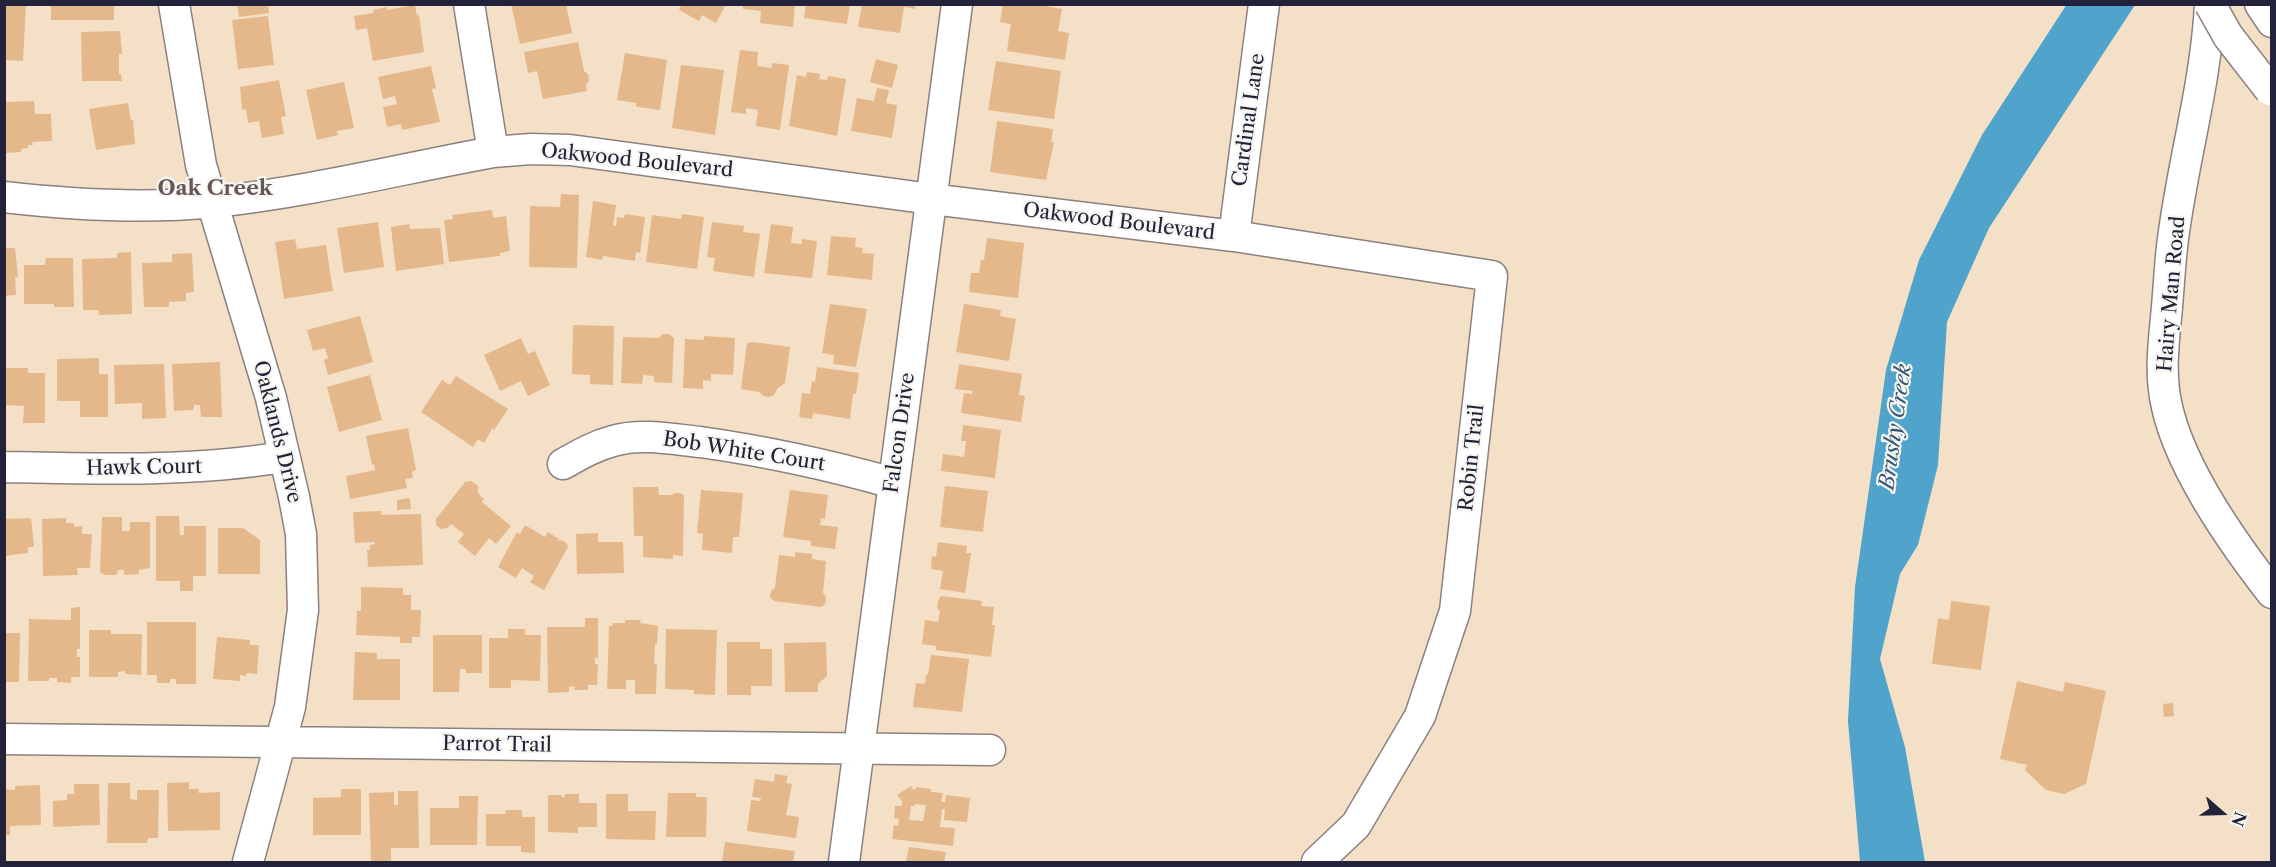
<!DOCTYPE html>
<style>
body{margin:0}
#map{position:relative;width:2276px;height:867px;overflow:hidden;background:#f4e0c6;font-family:"Libre Caslon Text",serif}
canvas{display:block}
.frame{position:absolute;inset:0;border:6px solid #22223b;pointer-events:none}
.north{position:absolute;left:2192px;top:783px;width:60px;height:60px;-webkit-text-stroke:4px #f6f6f2;paint-order:stroke;rotate:110deg;font-size:16px;font-weight:700;line-height:24px;text-align:center;color:#22223b}
.north::after{content:'';display:block;margin:auto;width:21px;height:27px;background:#22223b;clip-path:polygon(50% 0,100% 100%,50% 72%,0 100%)}
</style>
<div id="map">
<canvas width="2276" height="867"></canvas>
<div class="frame"></div>
<div class="north">N</div>
</div>
<script>
const ctx = document.querySelector('canvas').getContext('2d');
ctx.lineJoin = 'round';
function fillPath(path, color) { ctx.fillStyle = color; ctx.fill(path, 'evenodd'); }
function stroke(path, color, width, dash) { ctx.strokeStyle = color; ctx.lineWidth = width; ctx.lineCap = dash ? 'butt' : 'round'; ctx.setLineDash(dash || []); ctx.stroke(path); }
function label(font, color, halo, rows, align = 'center') {
  ctx.font = font + ' "Libre Caslon Text",serif'; ctx.lineWidth = 4.5; ctx.setLineDash([]); ctx.textBaseline = 'middle'; ctx.strokeStyle = halo; ctx.fillStyle = color; for (const [text, x, y, turn = 0] of rows) {
    ctx.save(); ctx.translate(x, y); ctx.rotate((+turn || 0) * Math.PI / 180); ctx.textAlign = isNaN(turn) ? turn : align; if (halo) ctx.strokeText(text, 0, 0); ctx.fillText(text, 0, 0); ctx.restore();
  }
}
fillPath(new Path2D(`
 M2067,4L2135,5L1989,228L1947,322L1938,465L1918,545L1900,574L1880,659L1905,747L1925,862H1860L1848,721L1855,587L1886,370L1919,260L1982,135Z`), '#50a3cb');
fillPath(new Path2D(`
 M4,4H26L23,61L4,60Z
 M51,4H114V20H51Z
 M237,4H268L269,13L239,17Z
 M511,4H566L572,33L520,44Z
 M682,4H726L716,23L702,15L699,21L679,10Z
 M743,4H795L793,27L760,23L761,11L743,9Z
 M806,4H850L847,24L804,18Z
 M862,4H916L915,9L904,7L900,33L858,27Z
 M1003,4H1034L1062,9L1058,31L1069,33L1065,60L1007,51L1011,24L1000,22Z
 M415,5L417,16L419,15L424,52L373,61L367,28L356,30L354,16L373,13V10L387,7V10Z
 M268,16L274,65L238,69L232,20Z
 M120,31L122,54H119V74H121L122,81H82L81,32Z
 M578,42L584,71L588,74L589,81L586,85L587,91L543,99L537,71L528,73L524,52Z
 M740,50L758,52L757,66L772,68V63L789,65L780,130L756,126L758,110L746,108V114L731,112Z
 M625,53L667,60L660,110L639,107L636,106V103L617,100Z
 M876,59L898,65L892,88L870,82Z
 M996,61L1061,71L1054,119L988,110Z
 M681,65L724,70L715,135L672,128Z
 M431,66L436,88L432,89L440,122L402,130L401,124L387,127L383,107L397,104L395,96L383,99L378,77Z
 M807,72L820,74L819,79L827,80L828,76L846,79L837,136L789,126L797,75L806,77Z
 M279,80L286,116L281,117L284,134L262,138L259,121L248,123L246,109L242,110L240,87Z
 M344,82L354,128L337,131L338,135L317,140L306,90Z
 M877,88L889,90L886,103L897,105L892,138L851,131L857,98L874,101Z
 M34,101L35,114H51L52,141L32,142L33,145H28V148L21,149V152L5,153L4,102Z
 M128,103L131,120H133L135,144L96,150L89,109Z
 M997,121L1053,129L1051,142H1054L1046,180L990,172Z
 M561,194L579,195L577,268L529,267L530,206L560,207Z
 M593,201L616,205L613,226H616L617,217L624,218L625,214L645,217L640,253L636,252L635,261L603,256L602,260L586,257Z
 M492,210L493,218L506,216L510,251L500,253V256L449,262L444,220L453,219L452,215Z
 M682,214L704,217L697,269L646,262L652,215L681,219Z
 M378,222L384,267L344,273L337,228Z
 M712,222L744,226L743,232L760,234L754,277L713,271L715,258L707,257Z
 M409,224L410,229L440,228L444,264L396,271L391,227Z
 M771,224L793,227L791,243L802,244V239L817,241L812,278L764,273Z
 M831,236L856,238L855,247L863,248L862,253L874,254L872,280L827,275Z
 M987,238L1024,243L1018,298L969,292L971,273H979L981,260H984Z
 M295,239L297,249L326,245L333,291L284,299L275,242Z
 M4,248H15L18,277H15L16,295L4,296Z
 M131,252L132,314L99,315V310H83L82,259L117,258V253Z
 M192,253L194,292L186,293V301L169,302V307H144L142,263L172,262V254Z
 M46,258H73L74,307H54V304H24V265H45Z
 M830,304L867,309L856,367L833,364L834,355L822,353Z
 M964,304L1001,310L1000,316L1016,319L1009,361L956,352Z
 M360,316L373,362L328,375L324,360L328,358L325,348L313,351L307,330Z
 M573,325L614,326L613,385L590,384V375L572,374Z
 M663,334H669L674,338L672,383L654,382V376L643,375L642,384L621,383L623,337L659,338Z
 M704,336L735,338L733,375L711,374V381L703,380V389L683,388L685,339L704,340Z
 M521,338L528,354L535,351L550,385L528,396L521,381L500,391L484,355Z
 M754,342L790,347L785,383L778,388L774,395L769,397L763,396L759,392L741,389L747,343Z
 M99,358V374H108V417H80V401H57V359Z
 M220,362L222,417H201L200,405H195V403L193,410L174,411L172,364Z
 M164,364L166,418L142,419V403L115,404L114,365Z
 M959,364L1022,374L1019,395L1025,396L1021,422L961,413L964,393L972,394L973,391L955,389Z
 M817,367L859,373L856,394H853L850,419L813,413L812,419L799,417L802,393L810,394L812,381L815,382Z
 M4,368H28V373H45V423H23L24,406L4,405Z
 M370,375L382,420L339,432L327,387Z
 M456,376L508,409L494,430L491,428V431L484,443L478,439L473,447L421,412L442,380L450,385Z
 M963,425L1001,430L995,478L941,471L943,454L964,457L966,441H961Z
 M408,428L416,470L412,472L413,478L405,479L407,488L350,499L346,476L375,470L374,464L372,465L366,436Z
 M471,481L478,486V493L484,499L482,502L511,526L496,544L489,538L475,556L458,542L464,534L451,524L447,528L441,529L436,525V519L465,482Z
 M945,486L988,491L983,532L940,527Z
 M633,487H658L659,495H672L674,493H680L684,495L683,556L673,555V559L643,557V536H634Z
 M701,490L743,493L739,537H733L732,553L702,550L703,534L697,533Z
 M790,490L828,495L825,519L821,518L820,525L838,527L835,549L811,546V541L783,537Z
 M410,498L411,509L397,510V500Z
 M381,511V515L421,514L423,565L368,567L367,550H370V545L375,544V542L355,543L353,512Z
 M156,516H179L180,535H184V526H206V576H193V591H180V581H156Z
 M102,517H122V531H130V522H150V568L139,570V574L124,575V570H118L116,575H105L100,572Z
 M31,518L34,547H28V553L4,556V519Z
 M66,518V523H74V527L82,526V534H92L90,568H77L78,575L43,576L42,519Z
 M525,525L545,537L548,532L559,539L557,541L562,540L566,543L568,547L544,590L530,582L534,576L522,568L516,578L498,567L517,532L520,534Z
 M218,528H243L260,540V574H218Z
 M598,533V542H623L624,573L577,574L576,534Z
 M938,542L967,546L966,553H971L965,593L940,589L943,571L931,569L932,556L936,557Z
 M795,552L812,554V559L826,561L823,593L826,597L825,604L821,607L774,601L770,597L771,591L775,588L779,555L795,557Z
 M361,587L403,588V595H411V610H421L420,637H412V643H400V637L356,635L357,611H361Z
 M941,596L982,601L981,606L994,607L992,625H995L991,657L936,650V646L922,644L925,620L938,622L940,611L937,608L938,601Z
 M1951,601L1990,606L1981,670L1932,664L1938,618L1949,620Z
 M80,607V649H77V657H80V677H71V683L57,682V678H49V681H28L29,619L71,620V608Z
 M585,618H598V658H595V664H598L597,685H588V690H574L575,686L569,687V692L548,693L547,627H585Z
 M625,620H641L640,623L658,626L657,644H655L654,664H657L656,694H635V680H626V689H607L609,626H612L613,623H625Z
 M147,622H196V684H176V679H170V683H157V675H147Z
 M508,629H525V635H541L540,681L511,680V688H489V638H508Z
 M666,629L717,630L715,695L694,694V690L665,689Z
 M89,630H111V634H142L141,675L125,674V671L118,672V677H89Z
 M4,633H20L19,682H4Z
 M433,635H482V673H466V669H460L459,692H433Z
 M217,637L250,640V645H259L257,674L247,673L246,676L240,675V681L213,679Z
 M727,642H760V649H772V686H751V695H727Z
 M826,642L827,676L818,684V692H785L784,643Z
 M355,652L377,653V659H400V700H353Z
 M931,655L969,659L962,712L913,707L916,683L925,684L926,675H928Z
 M2017,681L2063,692L2065,682L2106,691L2086,784L2064,794L2046,790L2025,770L2027,765L2000,759Z
 M2173,703L2174,716L2164,717L2163,704Z
 M775,774L788,776L786,783L792,784L786,815L799,817L796,838L747,831L751,800L760,801L761,798L752,797L755,779L774,782Z
 M189,782V789H198L199,793L220,792V830L168,831L167,783Z
 M108,783H130V799L137,800V790H159L158,838H148L147,843H107Z
 M74,784H99L100,825L53,827V801L67,800V794H74Z
 M40,785L41,825L10,826V835H4V789L15,790V786Z
 M911,786L912,789L915,790L916,787L931,789V792L943,793L941,802H945L946,795L970,798L967,822L944,820L945,809H942L940,827L955,828L953,846L892,839L894,825L898,826L899,819L894,818L895,806H902V801L897,795ZM915,804L926,805L923,821L909,820L911,806H914Z
 M341,789H361V835H313V798L341,797Z
 M398,791H418L419,848H391V861L371,862L369,793L394,792V805H398Z
 M668,793H696V797H707L706,837H666Z
 M565,794H579V803H597V827H578V833L548,832V795H562L561,797H565Z
 M606,794H628V811H656L655,840L606,839Z
 M459,796H478L477,845H430V808H459Z
 M506,810H522V817H535V853L521,852V846H486V814H505Z
 M725,842L795,851L793,862H722Z
 M909,847L946,852L944,862H906Z`), '#e4b88b');
const minor = new Path2D(`
 M174,4L201,165L271,398L294,497L301,534L303,610L290,707L248,862
 M469,4L493,152
 M2210,4C2206,84 2183,160 2173,239C2170,261 2169,284 2167,307C2164,340 2159,374 2167,407C2181,469 2233,543 2272,593
 M2260,4L2272,22
 M4,197C74,205 145,209 214,202C308,192 401,169 493,152L531,149L570,150L931,199L1234,236L1492,276L1455,611L1420,716L1356,825L1317,862
 M1234,236L1264,4
 M563,464C579,455 594,446 613,441C641,433 671,439 700,442C765,451 829,465 893,483
 M4,467C98,469 191,472 283,457
 M4,739L990,750
 M844,862L957,4`);
stroke(minor, '#8b8180', 33);
stroke(minor, '#fff', 30);
const minorBridge = new Path2D(`
 M2210,4L2228,36L2270,90`);
stroke(minorBridge, '#8b8180', 33, []);
stroke(minorBridge, '#fff', 30);
label('20px', '#22223b', '#f6f6f2', [
 ["Cardinal Lane",1249,120,-82],
 ["Oakwood Boulevard",637,161,6],
 ["Oakwood Boulevard",1119,222,7],
 ["Hairy Man Road",2172,294,-85],
 ["Oaklands Drive",277,432,76],
 ["Falcon Drive",900,433,-82],
 ["Bob White Court",744,452,9],
 ["Robin Trail",1472,458,-84],
 ["Hawk Court",144,468,-1],
 ["Parrot Trail",497,745,1]
]);
label('bold 21px', '#665657', '#f6f6f2', [
 ["Oak Creek",215,189]
]);
label('italic 21px', '#345675', '#f6f6f2', [
 ["Brushy Creek",1896,427,-82]
]);
</script>
